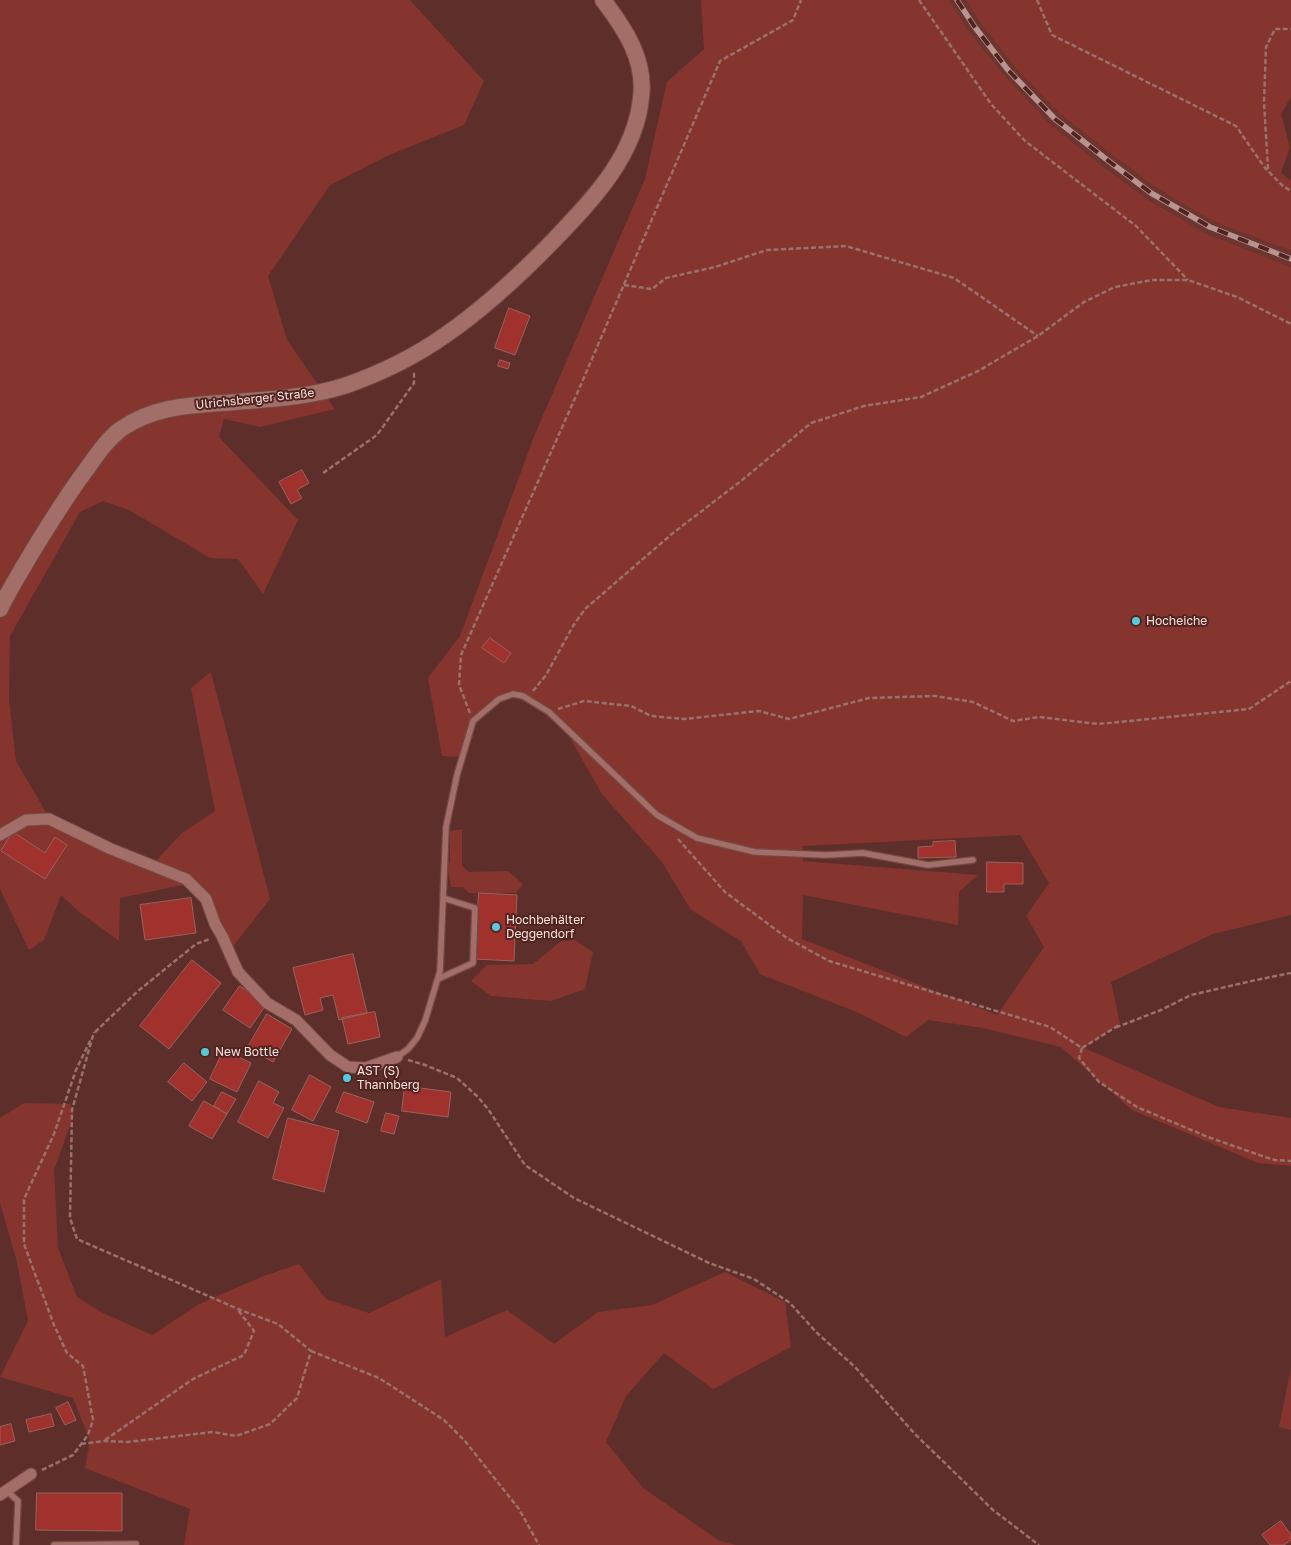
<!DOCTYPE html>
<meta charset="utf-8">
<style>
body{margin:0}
canvas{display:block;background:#5e2e2a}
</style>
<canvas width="1291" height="1545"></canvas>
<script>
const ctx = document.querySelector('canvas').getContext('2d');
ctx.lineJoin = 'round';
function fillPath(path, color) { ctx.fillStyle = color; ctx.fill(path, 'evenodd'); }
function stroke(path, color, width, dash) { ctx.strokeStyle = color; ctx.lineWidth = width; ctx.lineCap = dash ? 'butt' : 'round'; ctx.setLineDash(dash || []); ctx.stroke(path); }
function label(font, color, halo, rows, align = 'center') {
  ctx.font = font + ' "Golos Text",sans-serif'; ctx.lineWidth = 4; ctx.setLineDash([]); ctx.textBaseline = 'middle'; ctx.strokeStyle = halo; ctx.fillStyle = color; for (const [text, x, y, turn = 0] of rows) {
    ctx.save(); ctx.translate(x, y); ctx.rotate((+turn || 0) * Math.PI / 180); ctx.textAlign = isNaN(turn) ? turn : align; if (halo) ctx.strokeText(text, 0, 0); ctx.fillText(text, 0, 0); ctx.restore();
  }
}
fillPath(new Path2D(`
 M949,0H966L980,22L1013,65L1060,114L1110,153L1155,187L1275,245L1291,251V267L1207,234L1147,199L1101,165L1050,124L1002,74L968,30Z`), '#6c3530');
fillPath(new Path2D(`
 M0,0H410L484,81L464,125L389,155L330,185L268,276L287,340L335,409L260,427L224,419L219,437L298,520L263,594L238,559L210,558L129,510L103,501L80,512L10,636L9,700L16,761L50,819L150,867L182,833L215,811L191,688L211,672L270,899L231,949L200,898L183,885L120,898L119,941L78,911L61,895L44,940L29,950L0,889Z
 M701,0H949L968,30L1003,74L1050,124L1101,165L1147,199L1207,234L1291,267V915L1213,934L1111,982L1120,1024L1084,1048L1219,1107L1291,1118V1166L1258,1163L1132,1110L1061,1047L983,1028L928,1020L906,1037L859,1013L760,974L741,941L691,910L662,862L602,794L566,731L538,704L514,696L499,700L474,722L462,757L442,756L428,678L460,636L535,434L645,179L667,82L704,49ZM1020,835L1049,883L1026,916L1044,947L997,1015L802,939L803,895L958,925L959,892L978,875L803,861V846Z
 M966,0H1291V97L1281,114L1290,147L1281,173L1291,181V251L1213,221L1155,187L1110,153L1060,114L1013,65L980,22Z
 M462,829V866L469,872L508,871L523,884L516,893H469L463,887H451L447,864L450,862V831Z
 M575,940L593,952L585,989L551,1001L491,996L471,981L487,965L533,964L561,941Z
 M24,1103L70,1104L74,1114L54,1170L58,1248L77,1297L103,1313L152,1335L199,1304L261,1277L299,1264L326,1299L369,1313L441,1279L445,1337L507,1310L554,1344L598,1312L652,1305L725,1272L785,1302L791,1347L713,1389L664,1353L626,1396L606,1442L643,1488L720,1541L736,1545H184L190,1509L85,1468L90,1441L73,1398L0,1377L28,1321L17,1262L0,1203V1118Z
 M1291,1368V1430L1279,1427Z`), '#85342e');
const building = new Path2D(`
 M509,308L530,316L515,355L495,348Z
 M500,360L510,363L508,369L498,366Z
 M302,470L309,483L297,490L302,498L291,504L279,482Z
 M490,638L511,653L504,663L482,648Z
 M13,832L45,853L55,837L67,845L45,879L1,851Z
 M955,841L956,857L918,858V847L933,846V842Z
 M987,862L1023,863V884H1004V892H987Z
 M479,893L517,895L514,961L475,959Z
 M191,898L196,933L145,940L140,905Z
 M353,954L367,1013L339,1020L333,995L320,998L323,1010L305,1015L293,968Z
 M192,960L221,983L169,1049L140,1026Z
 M240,986L266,1005L250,1028L223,1010Z
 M375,1012L380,1037L348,1044L342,1018Z
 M267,1014L292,1029L273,1062L248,1047Z
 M224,1050L251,1063L237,1092L210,1079Z
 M184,1063L207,1082L192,1101L168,1082Z
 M310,1075L331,1087L313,1121L292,1110Z
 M259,1081L279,1092L273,1103L284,1108L268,1138L238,1122Z
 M405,1086L451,1092L448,1117L402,1111Z
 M222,1092L236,1099L227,1114L214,1106Z
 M344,1092L374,1102L367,1123L336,1112Z
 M204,1101L227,1114L212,1139L189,1126Z
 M386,1113L399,1116L394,1134L381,1131Z
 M288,1118L339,1131L324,1192L273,1179Z
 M68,1402L76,1420L65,1425L56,1408Z
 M51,1414L54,1426L29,1432L26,1420Z
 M11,1424L15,1441L0,1445V1427Z
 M37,1493H122V1531L36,1530Z
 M1281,1521L1291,1535V1540L1284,1545H1270L1262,1535Z`);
fillPath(building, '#a0312c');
stroke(building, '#98635d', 1);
const lane = new Path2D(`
 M438,979L473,963L475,908L443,898
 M397,1057L408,1049L417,1038L425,1021L440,971L446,827L457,775L473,721L499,699L513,694L523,696L549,712L657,815L697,838L755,852L826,855L863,853L928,865L973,860
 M6,1490L18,1501L16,1545
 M54,1545L136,1544`);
const street = new Path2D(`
 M0,835L26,820L49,819L111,849L186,879L206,899L215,924L222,936L238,972L267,1003L296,1020L330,1055L348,1067L366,1068L397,1057
 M0,1495L31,1474`);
const secondary = new Path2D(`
 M0,609C11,586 24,566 37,544C52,520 66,497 83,474C95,458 105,441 121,429C155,405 195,405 235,402C272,399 311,397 347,385C381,373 414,357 444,336C485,308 521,274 555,239C593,199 635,156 641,98C646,60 625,29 603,0`);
stroke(lane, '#714a46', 8);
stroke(street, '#714a46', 13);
stroke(secondary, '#714a46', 18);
stroke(new Path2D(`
 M919,0L991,104L1025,141L1136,226L1188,280
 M1037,0L1052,35L1236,126L1265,168L1283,186L1291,191
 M1268,169L1264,102L1266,47L1275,29H1291
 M624,285L652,289L666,278L715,267L767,250L846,246L954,278L1038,336
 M323,473L377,435L414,383V371
 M533,691L546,675L573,626L585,609L673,533L741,481L811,423L864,406L921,397L978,371L1038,336L1084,302L1115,287L1152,280H1188L1237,297L1291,324
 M558,709L584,701L631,706L651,716L684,719L759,711L789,719L869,698L935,696L973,702L1013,721L1039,717L1098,724L1249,709L1291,681
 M470,713L459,685L461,655L576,396L720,61L793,20L801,0
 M678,839L725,892L787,938L829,961L1050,1027L1082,1048L1119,1025L1117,1027L1161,1010L1191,995L1256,980L1291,973
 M95,1032L138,991L196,944L210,939
 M1082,1048L1079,1058L1099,1082L1137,1107L1208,1137L1265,1157L1275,1160L1291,1161
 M408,1060L425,1065L457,1078L478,1097L488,1109L525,1165L574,1198L709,1263L754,1279L790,1303L816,1332L855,1367L914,1433L993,1510L1039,1545
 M311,1351L379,1378L444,1420L465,1441L519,1509L539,1545
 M105,1440L193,1379L244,1355L254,1331L238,1310
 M81,1444L104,1441L127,1442L213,1432L236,1436L270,1424L297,1398L311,1351L278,1324L238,1309L77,1239L70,1218L72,1110L94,1032
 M42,1470L73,1455L88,1435L93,1420L83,1366L67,1353L54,1325L24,1244V1199L54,1134L76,1070L91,1039`), '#99716d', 2.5, [5, 2.5]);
stroke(lane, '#a46e68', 5.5);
stroke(street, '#a46e68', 11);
stroke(secondary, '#a46e68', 16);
const rail = new Path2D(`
 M957,0L974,26L1008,70L1055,119L1106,159L1151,193L1210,227L1291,259`);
stroke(rail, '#b79490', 5.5);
stroke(rail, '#522420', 4, [11]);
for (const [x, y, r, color] of [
 [1136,621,5,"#53cbda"],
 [496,927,5,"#53cbda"],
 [205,1052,5,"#53cbda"],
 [347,1078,5,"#53cbda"]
]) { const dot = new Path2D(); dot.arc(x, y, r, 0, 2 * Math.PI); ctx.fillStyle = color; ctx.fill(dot); stroke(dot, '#522420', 2); }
label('12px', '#fbe2de', '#522420', [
 ["Ulrichsberger Straße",255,399,-6]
]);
label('12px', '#fbe2de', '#522420', [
 ["Hocheiche",1146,621],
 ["Hochbehälter",506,920],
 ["Deggendorf",506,934],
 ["New Bottle",215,1052],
 ["AST (S)",357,1071],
 ["Thannberg",357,1085]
], 'left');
</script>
